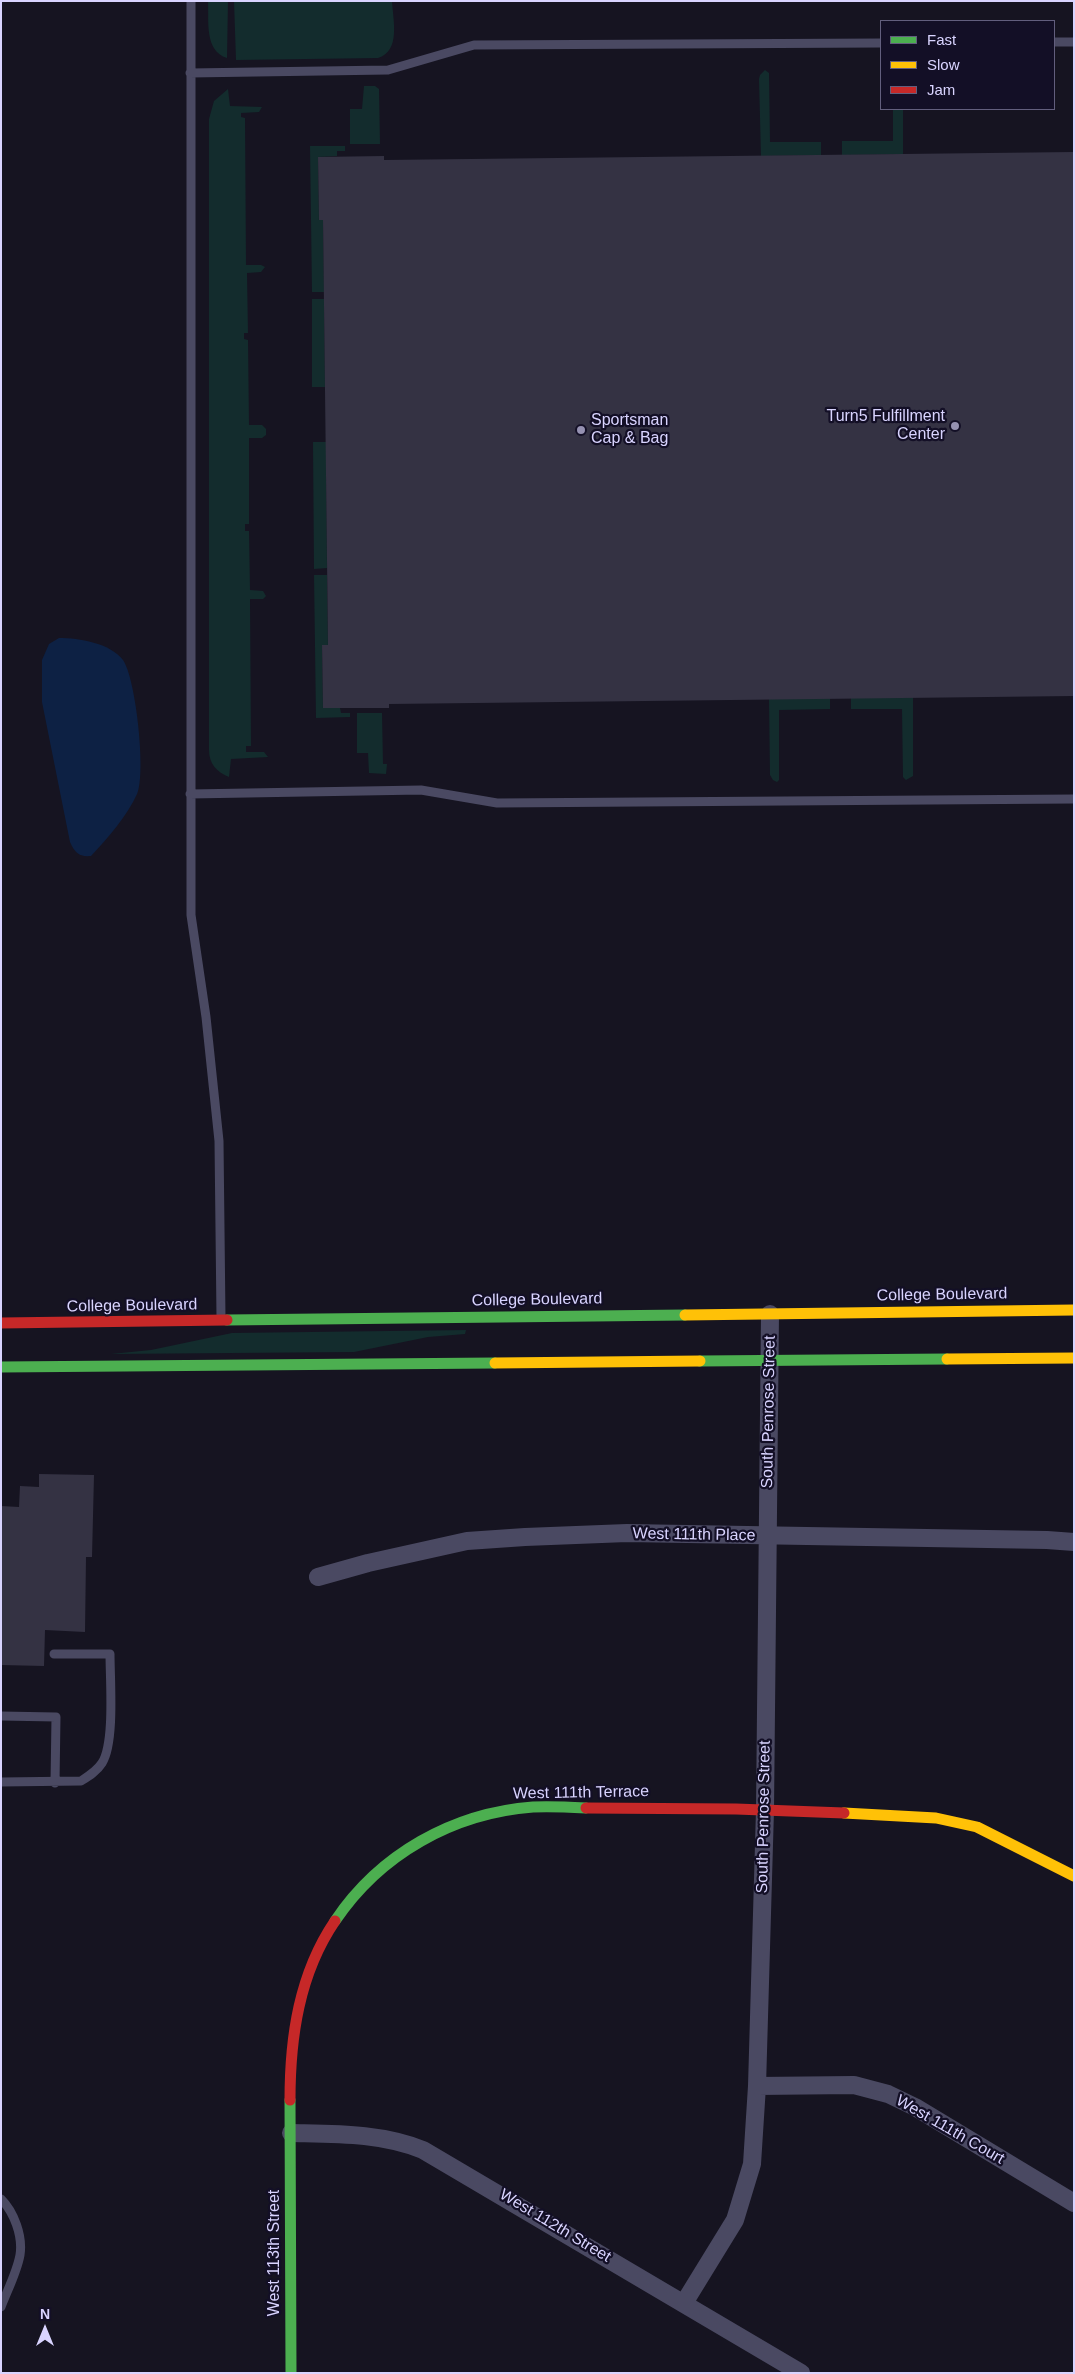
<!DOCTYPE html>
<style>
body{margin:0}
#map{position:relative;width:1075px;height:2374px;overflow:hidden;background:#161421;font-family:Arial,sans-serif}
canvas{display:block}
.frame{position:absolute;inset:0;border:2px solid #d9d4ff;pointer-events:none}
.legend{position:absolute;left:880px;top:20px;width:175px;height:90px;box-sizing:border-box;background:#130f26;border:1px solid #625e7d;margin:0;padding:6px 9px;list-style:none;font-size:15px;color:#d9d4ff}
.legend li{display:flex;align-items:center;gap:10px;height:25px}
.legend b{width:25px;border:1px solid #625e7d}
.north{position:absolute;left:20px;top:2304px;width:50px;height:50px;-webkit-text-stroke:4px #130f26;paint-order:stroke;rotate:0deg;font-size:14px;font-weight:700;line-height:20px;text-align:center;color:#d9d4ff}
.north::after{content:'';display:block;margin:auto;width:18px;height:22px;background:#d9d4ff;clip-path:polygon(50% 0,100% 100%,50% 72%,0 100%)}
</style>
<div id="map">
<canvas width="1075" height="2374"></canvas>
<div class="frame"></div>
<ul class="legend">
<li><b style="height:6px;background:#4caf50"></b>Fast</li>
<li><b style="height:6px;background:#ffc107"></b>Slow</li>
<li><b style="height:6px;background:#c62828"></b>Jam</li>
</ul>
<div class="north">N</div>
</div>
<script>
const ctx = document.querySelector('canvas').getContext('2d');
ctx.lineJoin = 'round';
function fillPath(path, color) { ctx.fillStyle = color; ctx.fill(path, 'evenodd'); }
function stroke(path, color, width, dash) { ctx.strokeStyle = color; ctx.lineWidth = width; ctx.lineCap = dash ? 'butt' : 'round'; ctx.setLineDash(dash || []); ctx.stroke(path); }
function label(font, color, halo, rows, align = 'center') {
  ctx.font = font + ' Arial,sans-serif'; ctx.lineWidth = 4.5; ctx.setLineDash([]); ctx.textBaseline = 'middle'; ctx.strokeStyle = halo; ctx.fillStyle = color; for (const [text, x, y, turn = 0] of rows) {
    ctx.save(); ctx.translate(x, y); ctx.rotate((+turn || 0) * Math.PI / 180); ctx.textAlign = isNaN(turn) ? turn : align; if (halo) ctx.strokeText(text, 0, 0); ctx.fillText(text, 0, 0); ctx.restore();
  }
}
fillPath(new Path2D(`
 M208,1H228L227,58C204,51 209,20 208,1Z
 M234,1H392C393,20 401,51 378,58L236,60Z
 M765,70L769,73L770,142H821V155L761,156L759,79L760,75Z
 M364,86H375L379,89L380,144H350V109H362Z
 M228,89L230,106L262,107L259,112L241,113V117L245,118L246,265H261L265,267L261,272L247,273L248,333H244V339L248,340L249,425H262L266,429V435L262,438H249V524H245V531H249L250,590L263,591L266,596L263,599H250L251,746H246V752H264L268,757L231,759L229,777C217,772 209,764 209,750V119L214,101Z
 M893,109H903V154L842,155V141H893Z
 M310,146H345V151H337V156L318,157L319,220H323L324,292H312Z
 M312,299H324L325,387H312Z
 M313,442H326L327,568L314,569Z
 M314,575H327L328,645H322L323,708H340L341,713H350V717L316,718Z
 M913,697V776L906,780L903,777L902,709H851V698Z
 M830,698V709L779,710V780L777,782L773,780L770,775L769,699Z
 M357,713H382L383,764H387L386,774L369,773L368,753H357Z
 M466,1330L465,1334L428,1337L354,1352L111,1354L151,1350L232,1333Z`), '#132c2d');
fillPath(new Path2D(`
 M59,638C79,638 110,643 123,660C136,679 146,773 137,794C127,816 108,838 91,856C79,857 75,853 70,842L42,702V660L49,644Z`), '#0d2144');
fillPath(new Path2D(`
 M1074,152V696L389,704V708H323L322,645H328L323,220H319L318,157L384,156V160Z
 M39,1474L94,1475L92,1557H86L85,1632L45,1630L44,1666L1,1665V1506L19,1507L20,1486L39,1487Z`), '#343243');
stroke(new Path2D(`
 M191,1V915L206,1017L219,1141L221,1318
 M1054,42H1074
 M190,73L388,70L474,45L881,43
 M190,794L421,790L497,803L1074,799
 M1,1716L56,1717L55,1783
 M1,1782L81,1781C89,1776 97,1771 102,1763C115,1743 110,1680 110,1654H54
 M1,2199C14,2212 23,2236 20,2255C17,2272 7,2291 1,2307`), '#4a4962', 9);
stroke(new Path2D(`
 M318,1577L368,1563L467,1541L525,1537L627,1533L1047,1540L1074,1542
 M757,2086L854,2085L888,2094L915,2107L1074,2203
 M291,2133C336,2134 381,2133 423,2150L801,2373
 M684,2303L735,2220L752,2164L757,2086L765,1810L770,1314`), '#4a4962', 18);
stroke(new Path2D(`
 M227,1320L685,1315
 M700,1361L947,1359
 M1,1367L495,1363
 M335,1921C380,1854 453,1813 533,1807C550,1806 568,1807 586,1808
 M290,2100L291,2373`), '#4caf50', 11);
stroke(new Path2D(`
 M685,1315L1074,1310
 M947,1359L1074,1358
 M495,1363L700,1361
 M844,1813L936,1818L977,1827L1074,1876`), '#ffc107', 11);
stroke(new Path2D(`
 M1,1323L227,1320
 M586,1808L736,1809L844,1813
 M290,2100C290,2037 299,1974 335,1921`), '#c62828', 11);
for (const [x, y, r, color] of [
 [955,426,5,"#9591b1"],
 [581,430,5,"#9591b1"]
]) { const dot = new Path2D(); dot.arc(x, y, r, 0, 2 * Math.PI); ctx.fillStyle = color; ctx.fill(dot); stroke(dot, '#130f26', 2); }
label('16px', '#d9d4ff', '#130f26', [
 ["Turn5 Fulfillment",945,417],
 ["Center",945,435],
 ["Sportsman",591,421,"left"],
 ["Cap & Bag",591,439,"left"]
], 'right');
label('16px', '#d9d4ff', '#130f26', [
 ["College Boulevard",942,1295,-1],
 ["College Boulevard",537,1300,-1],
 ["College Boulevard",132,1306,-1],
 ["South Penrose Street",769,1412,-89],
 ["West 111th Place",694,1535,1],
 ["West 111th Terrace",581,1793,-1],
 ["South Penrose Street",764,1817,-89],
 ["West 111th Court",950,2130,30],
 ["West 112th Street",555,2226,31],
 ["West 113th Street",275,2253,-90]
]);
</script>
